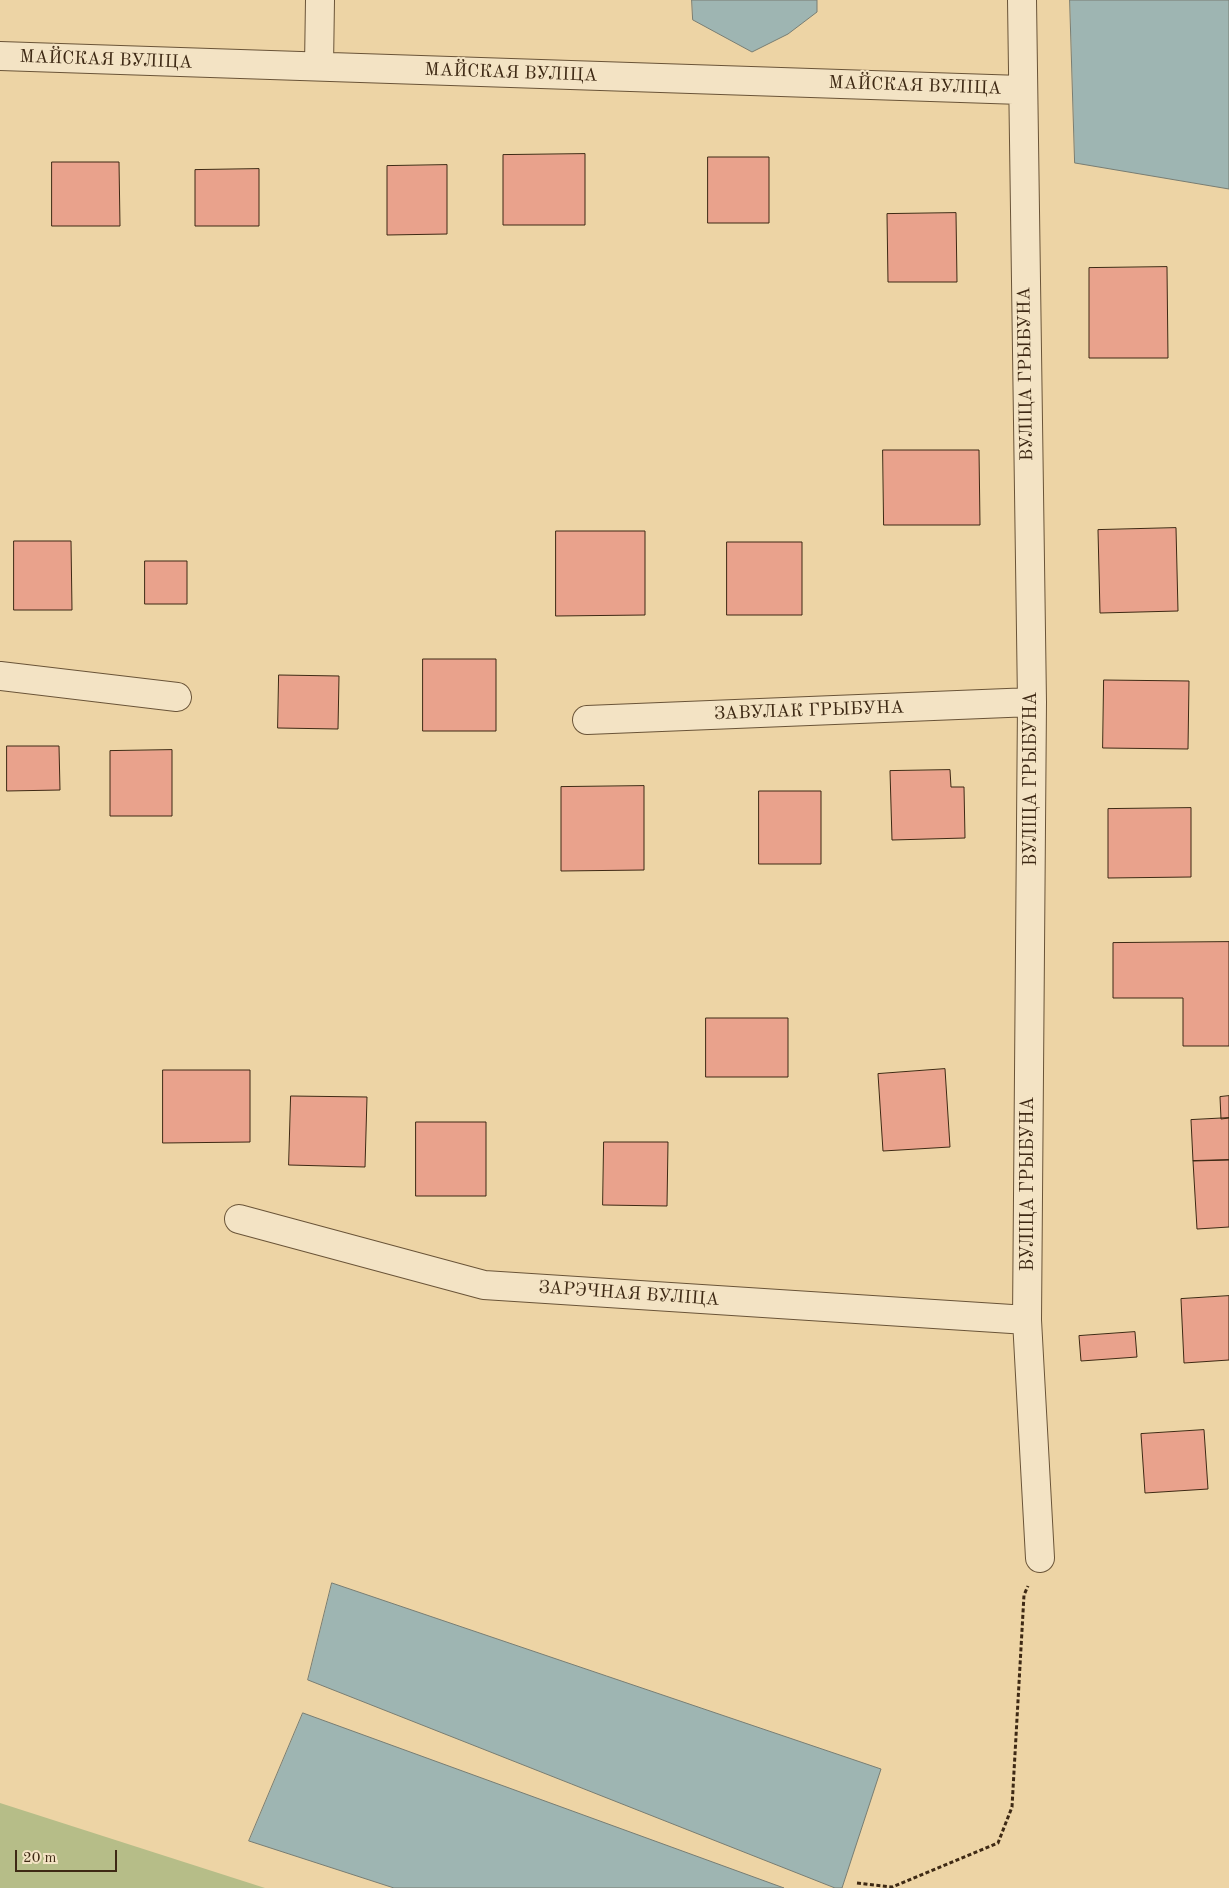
<!DOCTYPE html>
<meta charset="utf-8">
<style>
body{margin:0}
#map{position:relative;width:1229px;height:1888px;overflow:hidden;background:#edd4a5;font-family:"Old Standard TT",serif}
canvas{display:block}
.scale{position:absolute;left:15px;top:1850px;width:102px;height:22px;box-sizing:border-box;border:2px solid #3e2914;border-top:0;padding-left:6px;font-size:15px;line-height:18px;white-space:nowrap;color:#3e2914;-webkit-text-stroke:4px #f3e3c4;paint-order:stroke}
</style>
<div id="map">
<canvas width="1229" height="1888"></canvas>
<div class="scale">20 m</div>
</div>
<script>
const ctx = document.querySelector('canvas').getContext('2d');
ctx.lineJoin = 'round';
function fillPath(path, color) { ctx.fillStyle = color; ctx.fill(path, 'evenodd'); }
function stroke(path, color, width, dash) { ctx.strokeStyle = color; ctx.lineWidth = width; ctx.lineCap = dash ? 'butt' : 'round'; ctx.setLineDash(dash || []); ctx.stroke(path); }
function label(font, color, halo, rows, align = 'center') {
  ctx.font = font + ' "Old Standard TT",serif'; ctx.lineWidth = 4; ctx.setLineDash([]); ctx.textBaseline = 'middle'; ctx.strokeStyle = halo; ctx.fillStyle = color; for (const [text, x, y, turn = 0] of rows) {
    ctx.save(); ctx.translate(x, y); ctx.rotate((+turn || 0) * Math.PI / 180); ctx.textAlign = isNaN(turn) ? turn : align; if (halo) ctx.strokeText(text, 0, 0); ctx.fillText(text, 0, 0); ctx.restore();
  }
}
fillPath(new Path2D(`
 M0,1803L265,1888H0Z`), '#b6bd88');
const water = new Path2D(`
 M692,0H817V12L788,34L752,52L693,20Z
 M1070,0H1229V189L1075,163Z
 M332,1583L881,1769L842,1888H835L308,1680Z
 M303,1713L784,1888H394L249,1841Z`);
fillPath(water, '#9eb5b2');
stroke(water, '#787d73', 1);
const building = new Path2D(`
 M585,154V225H503V155Z
 M708,157H769V223H708Z
 M52,162H119L120,226H52Z
 M447,165V234L387,235V166Z
 M259,169V226H195V170Z
 M956,213L957,282H888L887,214Z
 M1167,267L1168,358H1089V268Z
 M883,450H979L980,525H884Z
 M1176,528L1178,611L1100,613L1098,530Z
 M556,531H645V615L556,616Z
 M14,541H71L72,610H14Z
 M727,542H802V615H727Z
 M145,561H187V604H145Z
 M423,659H496V731H423Z
 M279,675L339,676L338,729L278,728Z
 M1104,680L1189,681L1188,749L1103,748Z
 M7,746H59L60,790L7,791Z
 M172,750V816H110V751Z
 M950,770L951,787H964L965,838L892,840L890,771Z
 M644,786V870L561,871V787Z
 M759,791H821V864H759Z
 M1191,808V877L1108,878V809Z
 M1229,942V1046H1183V998H1113V943Z
 M706,1018H788V1077H706Z
 M945,1069L950,1147L883,1151L878,1074Z
 M163,1070H250V1142L163,1143Z
 M291,1096L367,1097L365,1167L289,1165Z
 M1229,1096V1118L1221,1119L1220,1097Z
 M1229,1118V1160L1193,1161L1191,1120Z
 M416,1122H486V1196H416Z
 M604,1142H668L667,1206L603,1205Z
 M1229,1160V1227L1197,1229L1193,1161Z
 M1229,1296V1360L1184,1363L1181,1299Z
 M1135,1332L1137,1357L1081,1361L1079,1336Z
 M1204,1430L1208,1489L1145,1493L1141,1434Z`);
fillPath(building, '#e9a28c');
stroke(building, '#3e2914', 1);
const minor = new Path2D(`
 M1022,0L1032,702L1027,1320L1040,1558
 M0,56L1021,90
 M319,66L320,0
 M0,676L177,697
 M587,720L1032,702
 M239,1219L484,1285L1027,1320`);
stroke(minor, '#6a5438', 30);
stroke(new Path2D(`
 M857,1883L892,1887L998,1843L1012,1807L1024,1595L1028,1586`), '#3e2914', 3, [4, 2.5]);
stroke(minor, '#f3e3c4', 28);
label('18px', '#3e2914', '#f3e3c4', [
 ["МАЙСКАЯ ВУЛІЦА",106,60,2],
 ["МАЙСКАЯ ВУЛІЦА",511,73,2],
 ["МАЙСКАЯ ВУЛІЦА",915,86,2],
 ["ВУЛІЦА ГРЫБУНА",1026,374,-91],
 ["ЗАВУЛАК ГРЫБУНА",809,711,-2],
 ["ВУЛІЦА ГРЫБУНА",1031,779,-90],
 ["ВУЛІЦА ГРЫБУНА",1028,1184,-90],
 ["ЗАРЭЧНАЯ ВУЛІЦА",629,1294,4]
]);
</script>
